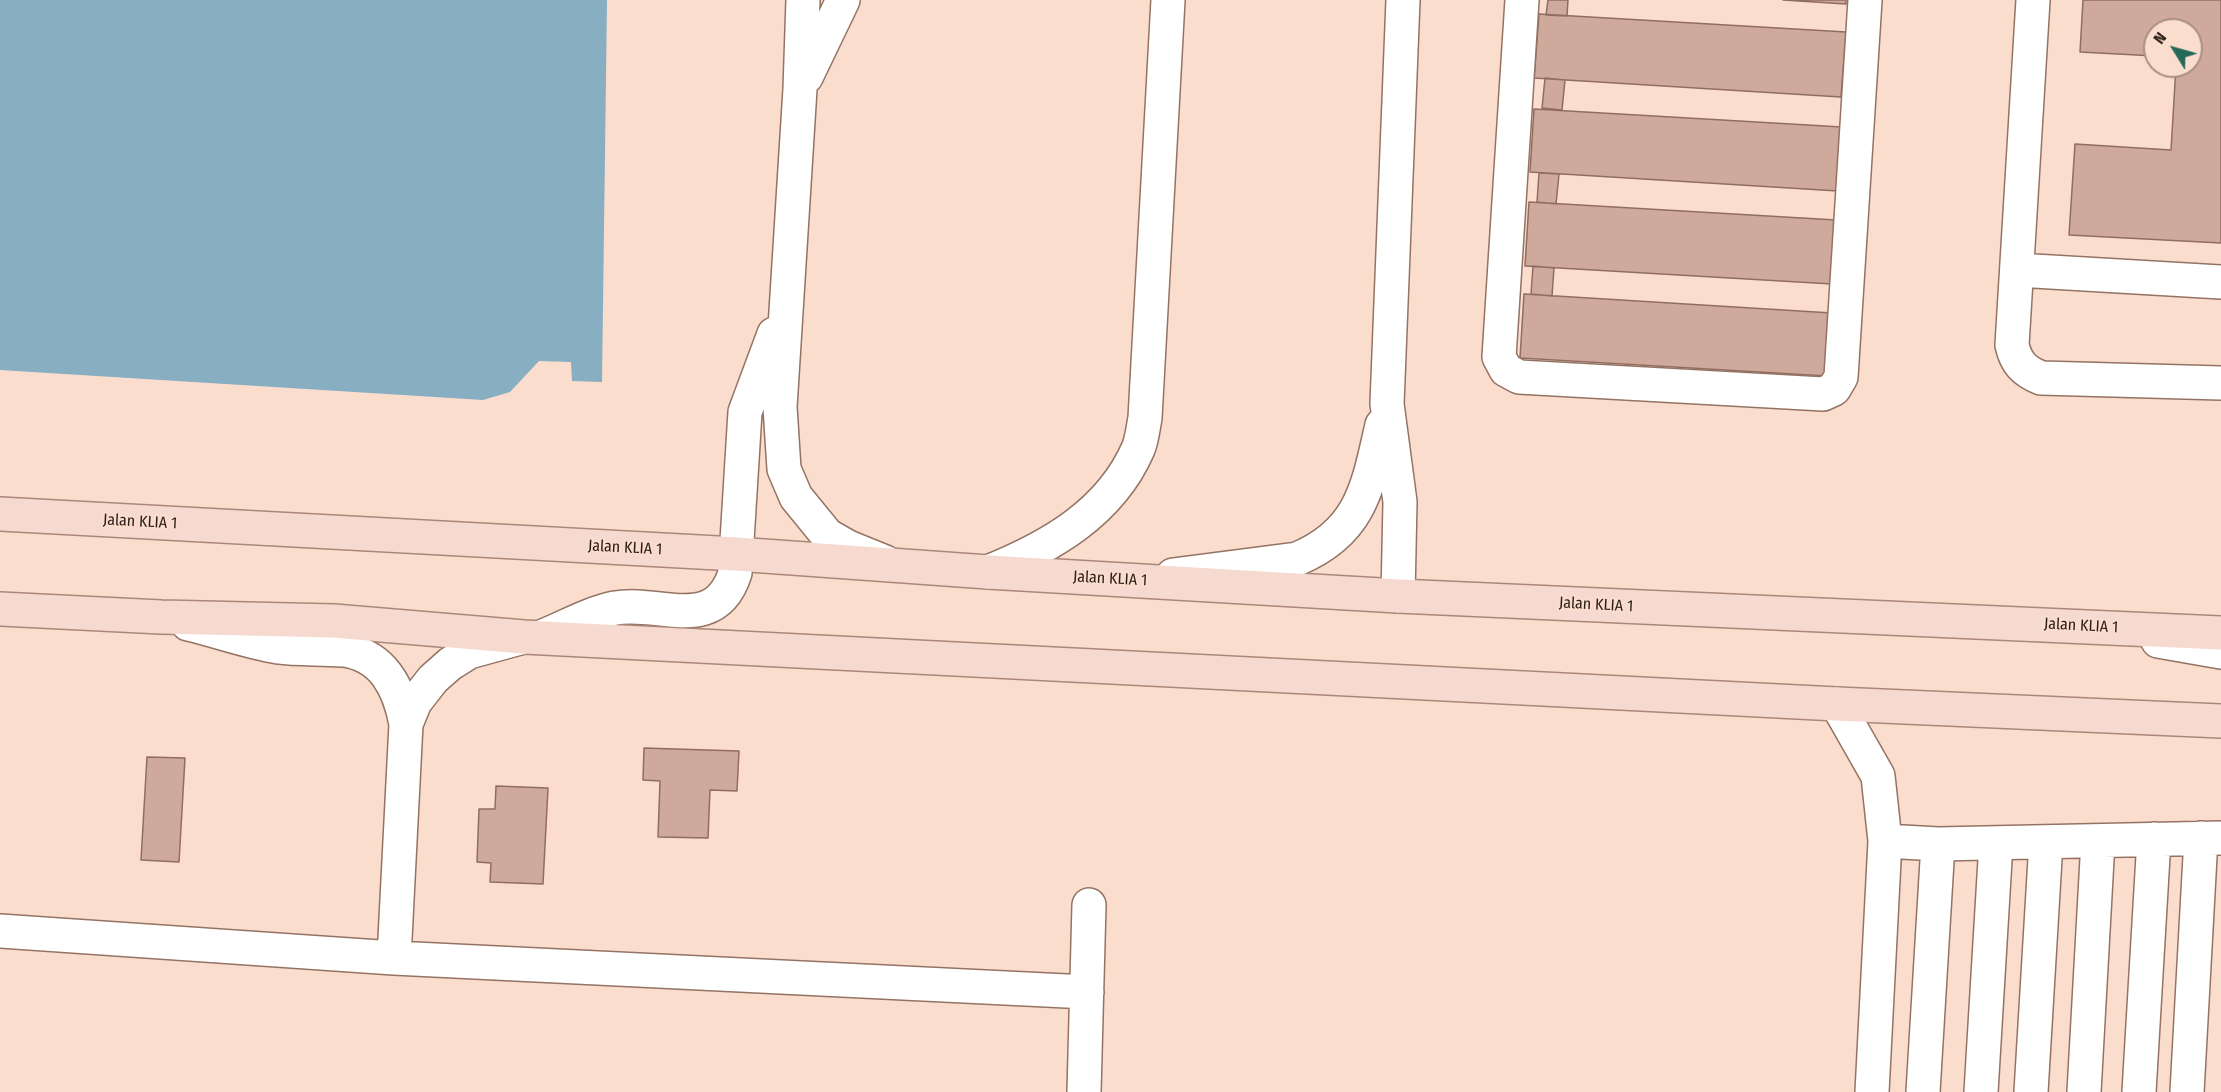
<!DOCTYPE html>
<style>
body{margin:0}
#map{position:relative;width:2221px;height:1092px;overflow:hidden;background:#fbddce;font-family:"Fira Sans Condensed",sans-serif}
canvas{display:block}
.north{position:absolute;left:2143px;top:18px;width:60px;height:60px;box-sizing:border-box;background:#fbddce;border:2px solid #a79084;border-radius:50%;rotate:307deg;font-size:16px;font-weight:700;line-height:24px;text-align:center;color:#291d16}
.north::after{content:'';display:block;margin:auto;width:21px;height:27px;background:#25695a;clip-path:polygon(50% 0,100% 100%,50% 72%,0 100%)}
</style>
<div id="map">
<canvas width="2221" height="1092"></canvas>
<div class="north">N</div>
</div>
<script>
const ctx = document.querySelector('canvas').getContext('2d');
ctx.lineJoin = 'round';
function fillPath(path, color) { ctx.fillStyle = color; ctx.fill(path, 'evenodd'); }
function stroke(path, color, width, dash) { ctx.strokeStyle = color; ctx.lineWidth = width; ctx.lineCap = dash ? 'butt' : 'round'; ctx.setLineDash(dash || []); ctx.stroke(path); }
function label(font, color, halo, rows, align = 'center') {
  ctx.font = font + ' "Fira Sans Condensed",sans-serif'; ctx.lineWidth = 4.5; ctx.setLineDash([]); ctx.textBaseline = 'middle'; ctx.strokeStyle = halo; ctx.fillStyle = color; for (const [text, x, y, turn = 0] of rows) {
    ctx.save(); ctx.translate(x, y); ctx.rotate((+turn || 0) * Math.PI / 180); ctx.textAlign = isNaN(turn) ? turn : align; if (halo) ctx.strokeText(text, 0, 0); ctx.fillText(text, 0, 0); ctx.restore();
  }
}
fillPath(new Path2D(`
 M0,0H607L602,382L572,381L571,362L539,361L510,392L483,400L0,370Z`), '#88aec1');
const building = new Path2D(`
 M1548,0H1568L1567,16L1546,15Z
 M1783,0H1846V4Z
 M2083,0H2221V243L2069,235L2075,144L2171,150L2176,66H2191V30H2155V56L2080,52Z
 M1539,14L1846,32L1841,97L1534,78Z
 M1545,78L1565,80L1562,110L1542,108Z
 M1534,109L1842,127L1838,191L1530,172Z
 M1539,173L1559,174L1556,204L1537,202Z
 M1529,202L1836,220L1832,284L1525,266Z
 M1533,266L1554,268L1552,296L1531,294Z
 M1524,294L1832,313L1827,376L1520,358Z
 M644,748L739,751L737,791L710,790L708,838L658,837L660,781L643,780Z
 M147,757L185,758L179,862L141,860Z
 M496,786L548,788L543,884L490,882L491,863L477,862L479,809H495Z`);
fillPath(building, '#cfa99b');
stroke(building, '#906d61', 1.5);
const minor = new Path2D(`
 M803,0L800,89L780,407L784,469L796,497L827,535L848,547L885,562
 M1522,0L1499,357L1506,370L1519,377L1823,394L1834,389L1841,377L1865,0
 M2033,0L2012,345C2016,363 2024,371 2041,378L2221,383
 M806,77L843,0
 M2017,270L2221,282
 M988,572C1050,547 1110,513 1138,449C1142,440 1143,428 1145,418L1168,0
 M1173,575L1297,559C1362,532 1368,486 1382,425
 M1398,596L1400,502L1387,404L1403,0
 M188,624C218,631 248,642 278,647C299,650 321,648 343,650C383,655 399,687 406,724L394,958
 M541,637C564,628 590,613 615,608C661,600 715,635 735,573L745,412L774,334
 M2158,641L2221,652
 M1837,704L1878,776L1885,841L1872,1092
 M406,724L415,702L433,679L450,664L469,652L520,638
 M1885,841L1938,844L2221,838
 M0,931L394,958L1087,992
 M1084,1092L1089,905
 M1923,1092L1938,844
 M1981,1092L1996,843
 M2031,1092L2046,842
 M2084,1092L2098,841
 M2139,1092L2154,839
 M2187,1092L2201,838`);
const major = new Path2D(`
 M0,514L736,554L988,572L1398,596L2221,633
 M0,609L161,617L334,621L524,637L1837,704L2221,721`);
stroke(minor, '#947363', 36);
stroke(major, '#aa8779', 36);
stroke(minor, '#fff', 33);
stroke(major, '#f6d9cf', 33);
label('16px', '#291d16', '#fbddce', [
 ["Jalan KLIA 1",140,522,3],
 ["Jalan KLIA 1",625,548,3],
 ["Jalan KLIA 1",1110,579,3],
 ["Jalan KLIA 1",1596,605,3],
 ["Jalan KLIA 1",2081,626,3]
]);
</script>
